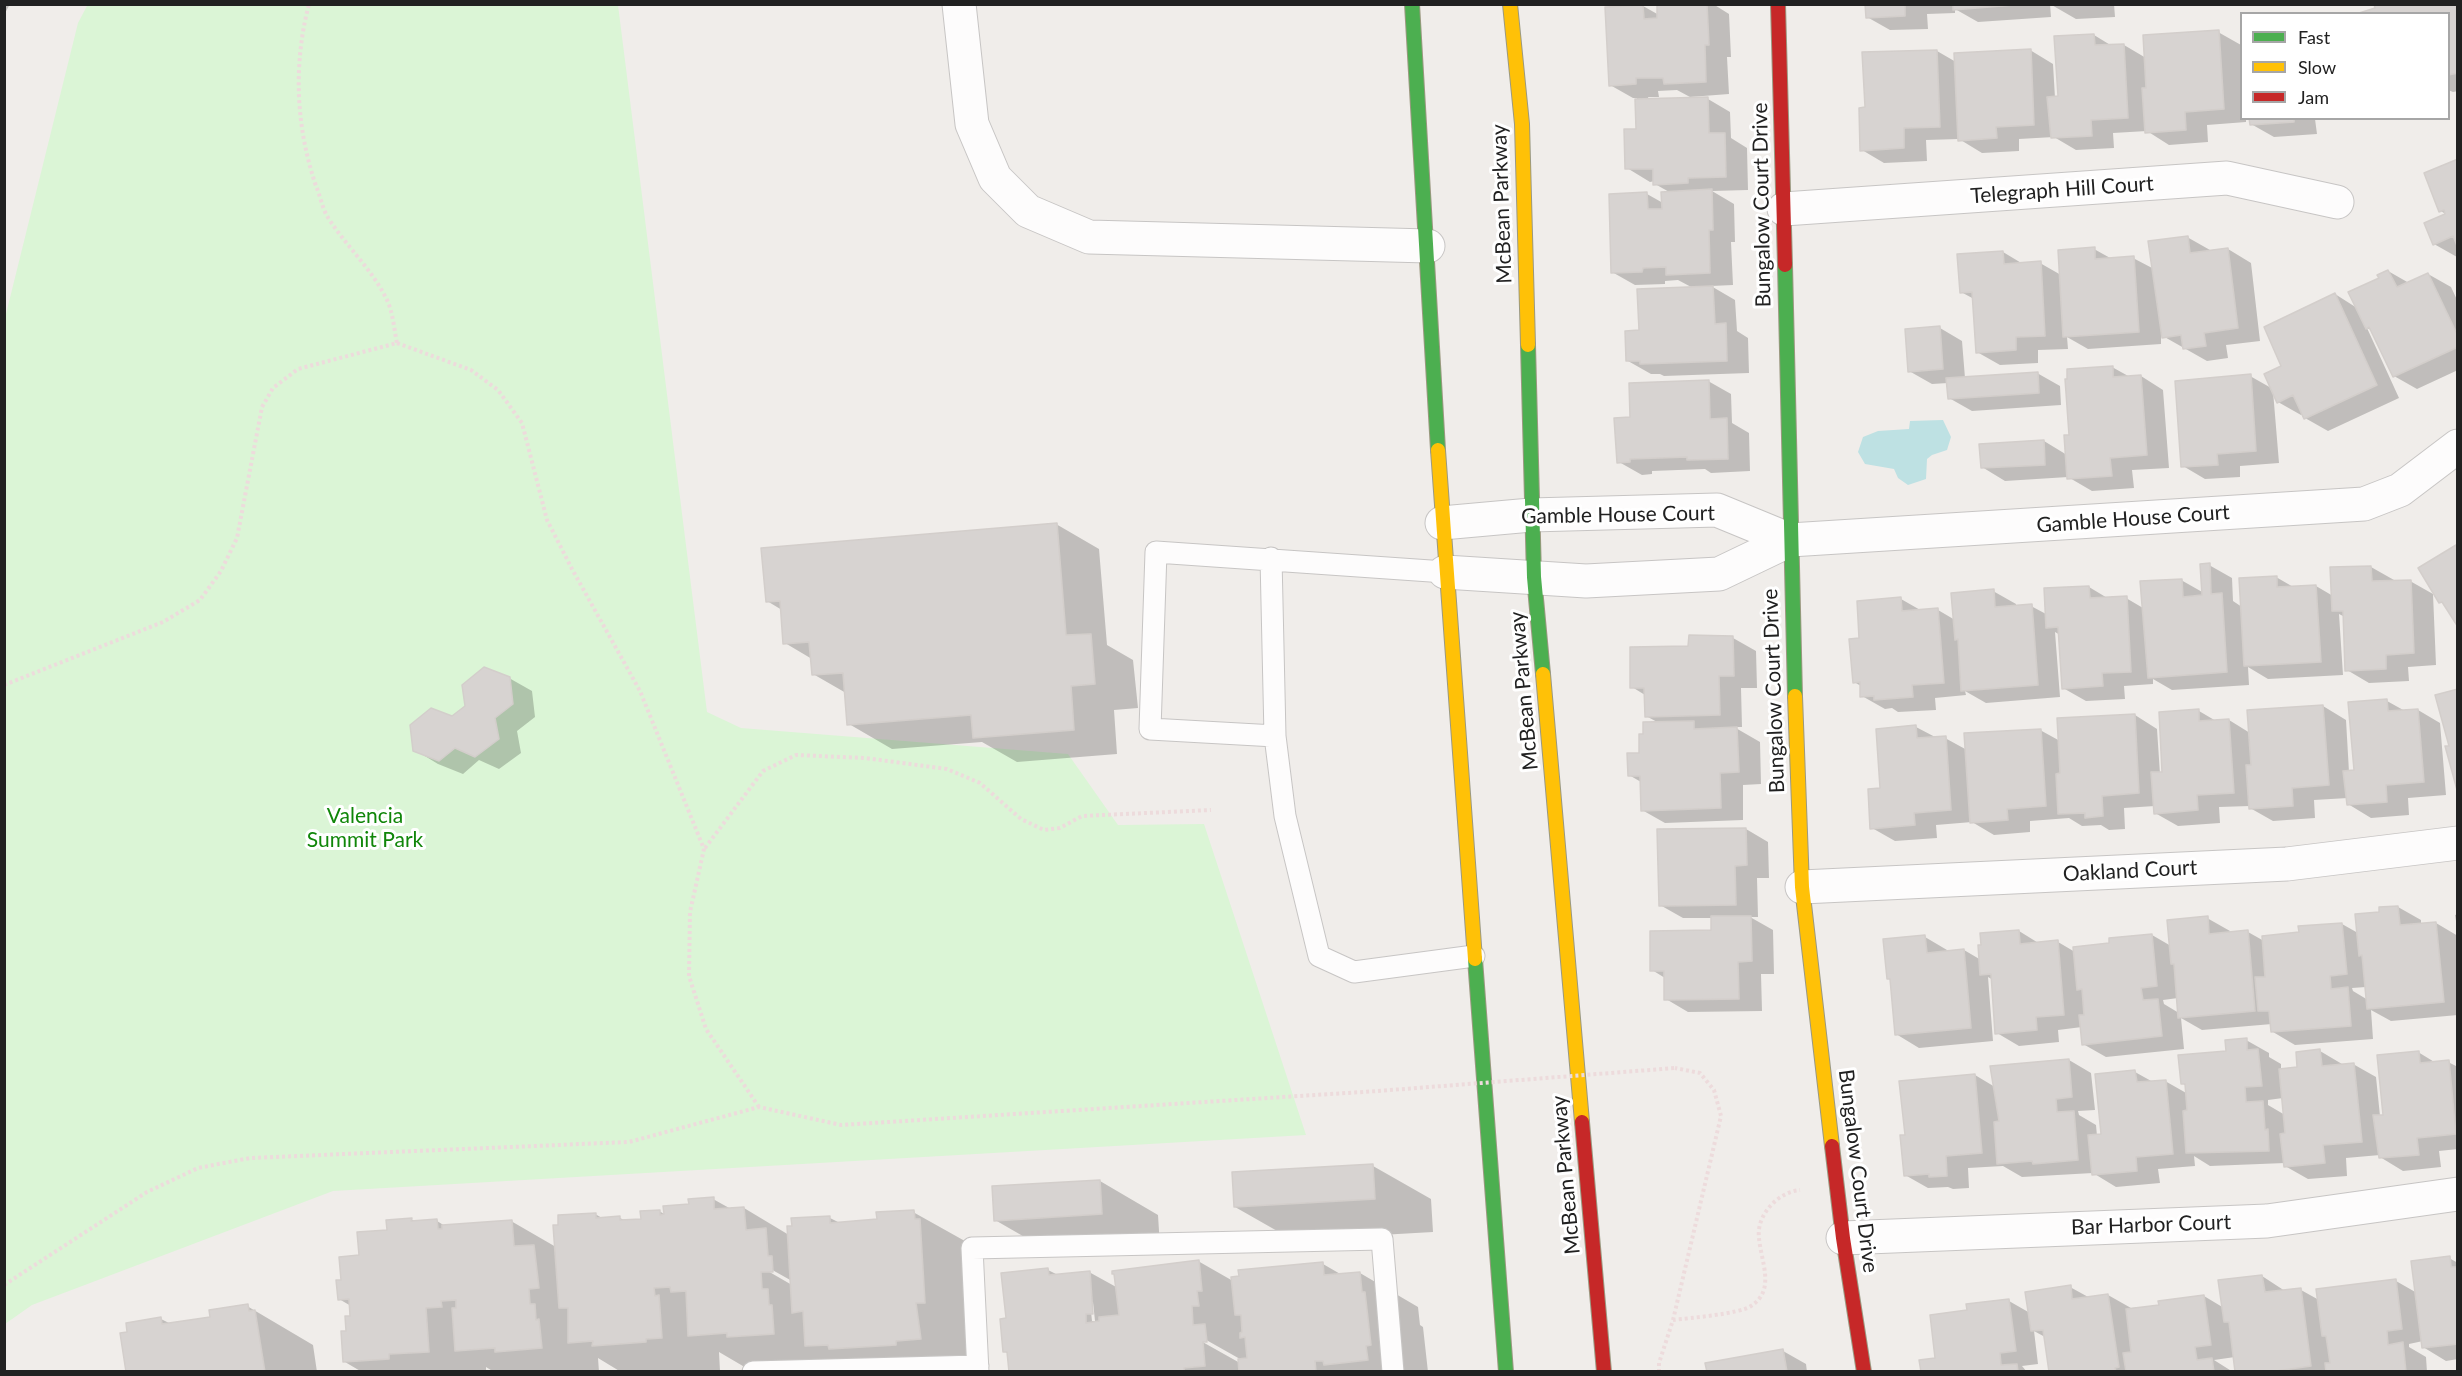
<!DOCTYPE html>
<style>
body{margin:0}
#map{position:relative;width:2462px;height:1376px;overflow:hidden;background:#f0edea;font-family:Lato,sans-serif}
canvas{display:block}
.frame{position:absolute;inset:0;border:6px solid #212121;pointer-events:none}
.legend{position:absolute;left:2240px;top:12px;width:210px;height:108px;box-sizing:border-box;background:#fff;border:2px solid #a6a6a6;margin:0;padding:8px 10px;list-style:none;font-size:18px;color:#212121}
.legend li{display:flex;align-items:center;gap:12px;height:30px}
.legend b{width:30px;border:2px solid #a6a6a6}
</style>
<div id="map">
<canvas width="2462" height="1376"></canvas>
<div class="frame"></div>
<ul class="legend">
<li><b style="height:8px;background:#4caf50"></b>Fast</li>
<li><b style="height:8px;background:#ffc107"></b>Slow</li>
<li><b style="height:8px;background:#c62828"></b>Jam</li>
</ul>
</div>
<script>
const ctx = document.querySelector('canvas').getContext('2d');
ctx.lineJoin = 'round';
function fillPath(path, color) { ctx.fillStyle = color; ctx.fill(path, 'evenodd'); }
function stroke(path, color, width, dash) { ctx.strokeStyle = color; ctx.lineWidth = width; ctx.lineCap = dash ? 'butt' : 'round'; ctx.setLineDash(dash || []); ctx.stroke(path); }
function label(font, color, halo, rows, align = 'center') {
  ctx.font = font + ' Lato,sans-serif'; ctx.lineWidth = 6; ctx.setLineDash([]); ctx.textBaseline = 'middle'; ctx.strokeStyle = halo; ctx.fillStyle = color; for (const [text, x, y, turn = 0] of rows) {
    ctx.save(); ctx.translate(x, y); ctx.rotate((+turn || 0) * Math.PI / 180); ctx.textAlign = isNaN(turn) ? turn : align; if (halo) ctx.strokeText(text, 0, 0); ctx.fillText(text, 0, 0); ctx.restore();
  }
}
fillPath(new Path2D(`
 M88,4L618,5L707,712L741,728L1068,754L1118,825L1204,824L1306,1135L333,1191L32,1305L5,1324L4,322L78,23Z`), '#dbf5d6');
fillPath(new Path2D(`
 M1943,420L1951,437L1947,450L1932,455L1927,459L1926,479L1908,485L1898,478L1894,469L1865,464L1858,452L1863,437L1878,431L1909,429L1910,421Z`), '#bee1e3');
fillPath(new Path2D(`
 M4,4H10L4,15Z
 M1658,4H1713L1729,14L1731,57H1727L1729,94L1690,97L1677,90L1658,91L1659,97H1648L1649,100L1708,99L1730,112L1731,138L1747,148L1748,190L1712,191L1734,204L1735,242H1731L1733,285L1711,286L1735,300L1737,331L1748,338L1749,373L1664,376L1660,374H1651L1628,361L1640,331L1693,288L1678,280L1665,281V284L1635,285L1612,272L1647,194L1663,203L1671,193L1655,184V181L1650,182L1627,168L1638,130L1637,98H1633L1610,85L1643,6L1659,15Z
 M1867,4H2050L2051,17L1978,22L1955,9V13L1927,14L1928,29L1890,30L1867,17Z
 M2050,4H2114L2115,17L2076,19Z
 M2376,4H2458V91L2453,92L2448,90V14L2377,9Z
 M2218,32L2241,45L2242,118H2246V122L2207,125L2208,142L2169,145L2147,131L2113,133L2114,148L2076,150L2054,137L2019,139V151L1982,153L1959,139L1926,140L1927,161L1884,163L1862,150L1866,109L1937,51L1956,62L2030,50L2053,64L2055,98H2059L2094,35L2112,46L2124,45L2146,58Z
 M2251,118H2324L2315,119L2317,134L2274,137L2251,124Z
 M2458,161V256L2457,257L2434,244L2447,215L2441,211Z
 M2187,237L2210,250L2228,249L2251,263L2260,341L2226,345L2228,358L2207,361L2161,335V344L2088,349L2067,337L2068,349L2038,350V363L2000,365L1977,352L1974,299L1961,292L2003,252L2023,264L2040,263L2061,275L2094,249L2112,259L2133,258L2154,269Z
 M2388,271L2409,283L2428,274L2451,287L2458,302V370L2417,389L2394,376L2373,331L2367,328L2399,398L2328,431L2305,418L2303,414L2301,415L2278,402L2273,391L2279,463L2240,466V477L2205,479L2183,466L2250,376L2273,389L2283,367L2300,313L2299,310L2335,294L2357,308Z
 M1940,328L1962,341L1965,378L2037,373L2060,386L2061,405L1972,411L1949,398L1948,383L1932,384L1909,371Z
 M2112,367L2130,377L2141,376L2163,390L2169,468L2132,470L2134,488L2092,491L2068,477L2005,481L1982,467L2044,441L2067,455L2070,436Z
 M1708,381L1731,394L1732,423L1749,433L1750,471L1711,473L1705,469L1652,471V474L1642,475L1619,462Z
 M1056,524L1099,549L1107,645L1133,660L1138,708L1114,710L1117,754L1017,762L982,742L892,749L849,724L846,693L813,674L812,659L785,643L782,610L767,601Z
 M2209,565L2232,578L2233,601L2242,607L2276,577L2295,588L2316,586L2333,596L2371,567L2394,580L2410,581L2433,594L2436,665L2408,667L2409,681L2369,683L2347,670L2345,617L2339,614L2343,675L2268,679L2248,667L2249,685L2172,690L2153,679V684L2124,686L2125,699L2086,701L2063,688L2060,635L2055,632L2060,697L1986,703L1965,691L1966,695L1935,698L1936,710L1898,712L1892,708L1885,709L1862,696L1861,686L1854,682L1861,640L1901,599L1922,611L1938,610L1955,620L1993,591L2016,604V607L2031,606L2046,614L2089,587L2109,599L2126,598L2143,608L2181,580L2204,593Z
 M1733,638L1756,651L1757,688H1741L1742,727H1734L1760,742L1761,784L1743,785V820L1665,823L1642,810L1641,782L1629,775L1659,723L1646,716L1645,695L1632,687L1690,647Z
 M509,678L532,691L535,717L517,731L521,753L499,769L479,760L463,774L438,764L415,750L453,718Z
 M2387,701L2405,711L2418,710L2440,723L2446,795L2408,798L2409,815L2371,818L2348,804V798L2314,800L2315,818L2273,821L2250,808V806L2219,807L2220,823L2178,826L2155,813V806L2124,808L2125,829L2109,830L2101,825L2082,826L2069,818L2030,821V832L1994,835L1972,822L1936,825L1937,838L1895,841L1872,828L1882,790L1916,727L1937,738H1945L1967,750L2040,730L2060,741L2135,715L2157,729L2160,774H2163L2199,711L2216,721L2229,720L2250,733L2323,706L2346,720L2349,772L2355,771Z
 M1746,829L1768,842L1769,878H1757L1758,917H1750L1773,930L1774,974H1761L1762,1011L1688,1012L1666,999L1665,978L1652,970L1712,931V918H1683L1660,905Z
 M2398,907L2421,920V925L2436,923L2458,936V1015L2391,1021L2371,1010L2373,1039L2295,1045L2273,1032L2272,1024L2202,1030L2181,1018L2184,1049L2106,1057L2083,1044L2082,1027L2058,1030L2059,1042L2019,1046L1997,1033L1993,980L1988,977L1993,1041L1919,1048L1896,1034L1891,980L1888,978L1925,937L1947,950L1948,952L1964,950L1981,960L2019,931L2040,944L2058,942L2075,952L2152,935L2171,946L2207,918L2230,931V933L2248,932L2264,941L2300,934V928L2342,924L2358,933L2381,914ZM2366,987L2368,1000L2353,991L2352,988ZM2178,998L2179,1013L2164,1004L2163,1000Z
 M2458,914V933L2455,915Z
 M2246,1040L2269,1053V1057L2281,1064V1070L2299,1068L2320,1051L2342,1064H2353L2376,1077L2380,1116H2385L2418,1052L2436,1063L2448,1062L2458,1067V1149L2439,1151L2441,1167L2403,1171L2380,1157V1155L2346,1158L2347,1176L2308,1179L2285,1166V1163L2210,1166L2194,1156L2195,1166L2158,1169L2160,1183L2116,1187L2093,1173L2022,1177L2003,1166L1968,1168L1969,1188L1953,1189L1948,1187L1928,1188L1905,1175L1906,1136L1975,1075L1995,1087L2069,1060L2091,1073L2095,1110L2078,1111L2079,1115L2096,1125L2097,1136H2103L2135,1072L2153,1082L2165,1081L2188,1094L2187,1086L2182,1083ZM2283,1098L2285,1115L2268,1105V1100Z
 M1373,1166L1431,1199L1433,1232L1293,1240L1235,1207Z
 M1100,1181L1158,1215L1160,1247L1054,1254L995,1220Z
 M713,1199L731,1209L744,1208L789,1235L830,1218L840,1223L879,1221L913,1212L972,1245L979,1372H852L831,1359V1367L748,1369L719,1352L720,1371L704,1372H621L598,1358L599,1372H494L486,1367V1372H362L345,1362L347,1332L352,1317L351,1306L339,1299L343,1282L360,1257L389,1231L411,1219L417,1222L437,1221L445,1226L511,1221L556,1247L595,1214L604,1219L620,1218L626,1221L642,1220L659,1211L666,1215ZM767,1267L792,1281V1285L766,1270Z
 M2449,1258L2458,1263V1359L2446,1361L2423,1347V1341L2409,1344V1347L2426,1357L2427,1372H2237L2235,1357L2214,1360L2233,1372H2050L2045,1337L2034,1331L2038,1364L2022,1366L2027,1372H1922L1937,1360L1969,1311L2009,1301L2030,1313L2070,1287L2090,1298L2108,1295L2131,1308L2161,1306L2204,1296L2224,1308L2262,1276L2285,1291L2301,1290L2319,1300L2396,1281L2417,1293Z
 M1198,1261L1233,1281L1323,1264L1342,1275L1360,1273L1418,1307L1420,1325L1423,1327L1428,1372H1011L1009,1354L1004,1351L1007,1319L1048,1270L1058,1275L1089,1272L1118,1288ZM1090,1302H1093L1095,1321H1092ZM1201,1337L1240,1359V1363L1199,1340Z
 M247,1306L313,1345L317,1372H128L129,1333L161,1319L171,1324L212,1318Z
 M1783,1351L1806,1364L1807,1372H1708Z`), '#0003');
const building = new Path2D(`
 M1657,4H1707L1709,45H1705L1706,82L1664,84L1663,78H1636V84L1609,86L1605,7L1643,5L1644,19L1657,18Z
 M1865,4H1905V16L1866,18Z
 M1953,4H2025L1953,10Z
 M2374,4H2456L2458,73L2448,75V14H2356L2375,8Z
 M2219,30L2224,109L2185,112L2186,130L2145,133L2142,88H2146L2143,35Z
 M2094,34L2095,45L2124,44L2128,118L2091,120L2092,136L2051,138L2047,97L2058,96L2054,36Z
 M2031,49L2034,125L1996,127L1997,138L1958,141L1954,53Z
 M1937,50L1940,127L1904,128V148L1860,151L1859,108L1865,107L1862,52Z
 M1708,97L1709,133H1725L1726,177L1688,178V183L1653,185V169H1625L1624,129H1636L1635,99Z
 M2249,118H2294V122L2250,125Z
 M2458,159V248L2453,236L2433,245L2424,223L2445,214L2444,210L2439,212L2424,173Z
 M1712,189L1713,230H1709L1710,273L1666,275V267L1643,268L1642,272L1611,273L1609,194L1647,192L1648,209H1662L1661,192Z
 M2188,236L2190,253L2228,248L2238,328L2204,333L2206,346L2183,349L2181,335L2162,338L2148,241Z
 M2095,247V259L2134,256L2139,332L2063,337L2058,250Z
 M2003,251L2004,264L2041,261L2045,336L2016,337V350L1976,353L1972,292L1960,293L1957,254Z
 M2388,270L2397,287L2428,273L2458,336V347L2393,377L2369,327L2366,329L2348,292L2379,278L2377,275Z
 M1713,286L1715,324L1726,323L1727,361L1640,364V361H1626L1625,331L1639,330L1637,289Z
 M2335,293L2377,385L2304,419L2293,395L2277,403L2264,374L2281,366L2264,327Z
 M1940,326L1943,369L1908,372L1905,329Z
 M2113,366V377L2141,375L2147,455L2110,458L2112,476L2067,479L2064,435H2069L2065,379H2067V369Z
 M2038,372L2039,393L1948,399L1946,378Z
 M2251,374L2256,451L2217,454L2218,465L2181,467L2175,381Z
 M1709,380L1710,419L1727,418L1728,459L1687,460V457L1630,459V462L1617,463L1614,418L1630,417L1629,383Z
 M2044,440L2045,465L1981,468L1979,444Z
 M1057,523L1066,635L1091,634L1095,684L1071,686L1074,730L973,738L971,715L847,725L843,673L812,675L809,642L783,644L780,601L766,602L761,548Z
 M2456,545L2458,547V627L2442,602L2439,603L2418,568Z
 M2210,563L2211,594L2222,593L2227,672L2148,678L2140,581L2182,579L2183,597L2202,595L2200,564Z
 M2371,566L2372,581L2411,580L2414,653L2386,655V669L2345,671L2343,611H2332L2330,567Z
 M2277,576V587L2316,585L2321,662L2244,666L2239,578Z
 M2089,586L2090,598L2127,596L2131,672L2102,673L2103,686L2062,689L2058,627L2046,628L2044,588Z
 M1994,589L1995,607L2032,604L2038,685L1961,691L1958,639L1955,640L1951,593Z
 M1901,597L1902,611L1938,608L1944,683L1912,685L1913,697L1874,700V696L1860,697V682L1853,683L1849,639L1859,638L1857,601Z
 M1689,635L1733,636L1734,676H1719L1720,715L1645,717L1644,688H1630V647L1688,646Z
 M484,667L510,677L513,704L495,718L499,739L475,757L455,748L439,761L413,751L410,725L431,708L452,716L465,706L462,685Z
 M2458,689V790H2457L2445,746H2449L2435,695Z
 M2387,699L2388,711L2418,709L2424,782L2386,785L2387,802L2347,805L2343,771L2354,770L2348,702Z
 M2323,705L2329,785L2292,788L2293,806L2249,809L2246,765H2251L2247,710Z
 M2199,709V721L2229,719L2234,793L2197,795L2198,810L2154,814L2151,772H2162L2159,712Z
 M2135,714L2139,793L2102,796L2103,816L2085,818V813L2058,814L2056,774L2060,773L2057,718Z
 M1694,721V729L1737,727L1739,772L1720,773L1721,808L1641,811L1640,776H1628L1627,753H1639V734H1643V722Z
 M1916,725L1917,738L1946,736L1951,810L1914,813L1915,825L1870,829L1868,789L1880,788L1876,729Z
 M2041,729L2046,806L2007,809L2008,820L1970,823L1964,733Z
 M1746,828L1747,865L1735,866L1736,905L1659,906L1657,829Z
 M2398,906L2400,925L2436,922L2444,1002L2367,1009L2362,955L2359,956L2355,914L2379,912V907Z
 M1711,916H1751L1752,961L1738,962L1739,999L1664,1000V971H1650V931L1711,930Z
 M2208,916L2209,934L2248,930L2255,1011L2178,1018L2174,964H2171L2167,920Z
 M2342,923L2347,974L2330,976L2331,989L2348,987L2351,1026L2271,1032L2269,1011H2258L2255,977H2265L2262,936L2299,932L2298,926Z
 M2019,930L2020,944L2058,940L2064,1015L2036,1017L2037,1030L1995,1034L1991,974L1980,975L1978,945H1981L1980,933Z
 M2152,934L2157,986L2141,988L2143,1000L2158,999L2162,1036L2082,1045L2079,1015H2084L2082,989L2077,990L2073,947L2109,943V938Z
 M1925,935L1927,953L1964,949L1971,1028L1895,1035L1890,979H1887L1883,939Z
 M2247,1038V1050L2258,1049L2262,1086L2245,1087L2246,1102L2263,1101L2265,1130L2268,1129L2269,1151L2186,1153L2183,1111L2187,1110L2185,1084H2181L2178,1055L2226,1051L2225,1040Z
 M2320,1049L2322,1066L2354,1063L2362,1142L2323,1145L2325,1163L2284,1167L2280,1134L2285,1133L2279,1069L2297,1067L2296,1052Z
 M2419,1051L2420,1063L2449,1060L2456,1134L2417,1138L2419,1155L2379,1158L2373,1115H2383L2377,1055Z
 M2069,1059L2072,1097L2056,1099L2057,1112L2074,1111L2078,1160L2033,1164L2032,1161L1997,1164L1994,1122L1999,1121L1990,1066Z
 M2135,1070L2137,1082L2166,1080L2173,1154L2136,1157L2137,1171L2092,1175L2088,1135L2101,1134L2095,1074Z
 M1975,1074L1982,1153L1946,1156L1947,1176L1929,1177V1174L1904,1176L1900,1135H1905L1899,1081Z
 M1373,1164L1375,1199L1234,1207L1232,1172Z
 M1100,1180L1102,1214L994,1221L992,1186Z
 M714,1197V1209L744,1207L746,1230L766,1228L768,1256H772L773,1272H761L762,1289H768L769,1305H772L774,1334L727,1337V1333L688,1336L686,1291L671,1292L670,1287L654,1288L655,1296L659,1295L662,1338L646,1339V1342L592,1346L593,1341L568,1343V1308H559L553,1225H558V1215L596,1213V1218L620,1216V1220L641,1219L640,1211L660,1210V1215L664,1214L663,1206L689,1204L688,1199Z
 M914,1210L915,1219H920L925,1303H916L921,1339L896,1341V1345L829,1349L828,1345L805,1346L803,1311L792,1313L787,1226H792L791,1218L830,1216V1223L877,1219L876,1212Z
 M412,1218L411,1221L437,1219L438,1229H442V1225L512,1220L514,1246L534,1245L539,1288L529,1289L530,1304H535L536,1320L539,1319L542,1348L495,1352V1348L455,1351L452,1308H456V1300L441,1301L442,1307L426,1308L429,1352L389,1354V1359L343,1362L341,1331H346L345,1316H350L349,1299L338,1300L336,1280H341L339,1257L359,1255L357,1232L387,1230L386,1220Z
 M2450,1256L2451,1267H2458V1344L2422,1348L2411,1261Z
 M1199,1260L1202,1291H1197L1199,1306H1192L1193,1325L1205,1324L1207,1342H1203L1205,1366L1184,1368V1372H1009L1007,1352H1003L1000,1319L1006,1318L1001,1273L1048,1268L1049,1275L1090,1271L1093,1314H1086V1323L1099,1321V1317L1119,1315L1114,1274H1112V1271Z
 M1323,1262L1324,1275L1360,1272L1362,1292H1365L1371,1345L1366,1346L1368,1360L1324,1365L1323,1361H1315L1316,1372H1239L1238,1359L1247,1358L1245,1337L1240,1338V1333L1242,1332L1241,1315H1235L1231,1277L1239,1276L1238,1270Z
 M2262,1275L2265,1292L2301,1288L2311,1366L2269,1372H2235L2229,1322H2224L2218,1280Z
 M2396,1279L2402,1329L2387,1331L2388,1345L2403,1342L2406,1372H2326L2325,1363H2330L2326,1336H2322L2316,1289Z
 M2071,1285L2072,1299L2108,1294L2119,1367L2115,1368L2116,1372H2049L2043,1330L2031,1331L2025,1292Z
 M2204,1295L2211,1345L2195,1347L2197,1360L2212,1358L2214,1372H2126L2123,1353L2131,1352L2126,1309L2159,1305L2158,1301Z
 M2009,1299L2016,1351L2000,1353L2001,1365L2017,1364L2018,1372H1921L1919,1360L1935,1358L1930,1315L1967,1310L1966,1304Z
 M248,1304L249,1311L255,1310L265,1372H126L120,1333L127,1332L126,1323L161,1317L162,1324L210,1317L209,1310Z
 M1783,1349L1787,1372H1707L1705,1363Z`);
fillPath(building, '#d7d3d1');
stroke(building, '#d3cecb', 1.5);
const lane = new Path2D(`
 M1271,558L1275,736L1285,816L1319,956L1354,972L1474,956
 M1275,736L1150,729L1156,552L1445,572
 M753,1372L978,1366
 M978,1372L972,1248L1382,1239L1393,1372`);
const street = new Path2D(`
 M959,4L972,124L995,178L1028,211L1089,237L1428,246
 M1784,209L2227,178L2337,202
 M1442,523L1531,515L1717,510L1790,540
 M1445,572L1586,581L1719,574L1790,540L2364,504L2400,490L2458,446
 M1802,887L2287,864L2458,843
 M1843,1238L2267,1221L2458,1194`);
const fast = new Path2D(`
 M1412,4L1438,450
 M1785,265L1795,696
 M1528,345L1534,577L1543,674
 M1475,959L1506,1372`);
const slow = new Path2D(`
 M1510,4L1522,124L1528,345
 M1438,450L1475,959
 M1543,674L1582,1122
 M1795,696L1802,887L1832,1146`);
const jam = new Path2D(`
 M1778,4L1785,265
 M1582,1122L1604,1372
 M1832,1146L1843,1238L1864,1372`);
stroke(lane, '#c7c5c4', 23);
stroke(street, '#c7c5c4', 35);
stroke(fast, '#9b9981', 16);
stroke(slow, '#9b9981', 16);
stroke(jam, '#9b9981', 16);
stroke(new Path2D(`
 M397,343L471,370L498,390L522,423L547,520L572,569L640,691L704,849L690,912L689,976L706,1029L759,1107
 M4,685L163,622L200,600L221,571L237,538L262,407L273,388L298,369L397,343C394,329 393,311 386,298C371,268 345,245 327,216C322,207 320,195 316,186C296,127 293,65 309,4
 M705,848L763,771L796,755L865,758L947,769L980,783L1021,819L1044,830L1060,828L1082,816L1211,810
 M4,1285L147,1192L198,1168L250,1158L629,1142L759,1107L841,1125L1378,1091
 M1673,1320C1689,1318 1739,1314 1751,1306C1776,1290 1761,1262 1759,1238C1756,1215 1778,1192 1800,1190
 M1659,1372V1363L1673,1320L1721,1116L1714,1090L1700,1073L1675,1068`), '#eddbdc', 4, [3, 3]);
stroke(lane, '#fdfcfc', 21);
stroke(street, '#fdfcfc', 33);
stroke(fast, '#4caf50', 14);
stroke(slow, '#ffc107', 14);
stroke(jam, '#c62828', 14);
stroke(new Path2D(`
 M1378,1091L1675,1068`), '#eddbdc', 4, [3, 3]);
label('21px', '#212121', '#fff', [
 ["Telegraph Hill Court",2062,190,-4],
 ["McBean Parkway",1502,204,-92],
 ["Bungalow Court Drive",1762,205,-91],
 ["Gamble House Court",1618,515,-1],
 ["Gamble House Court",2133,519,-4],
 ["McBean Parkway",1524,691,-95],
 ["Bungalow Court Drive",1774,691,-92],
 ["Oakland Court",2130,871,-3],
 ["Bungalow Court Drive",1858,1171,83],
 ["McBean Parkway",1566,1175,-95],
 ["Bar Harbor Court",2151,1225,-2]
]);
label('21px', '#108609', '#fff', [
 ["Valencia",365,816],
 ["Summit Park",365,840]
]);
</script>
